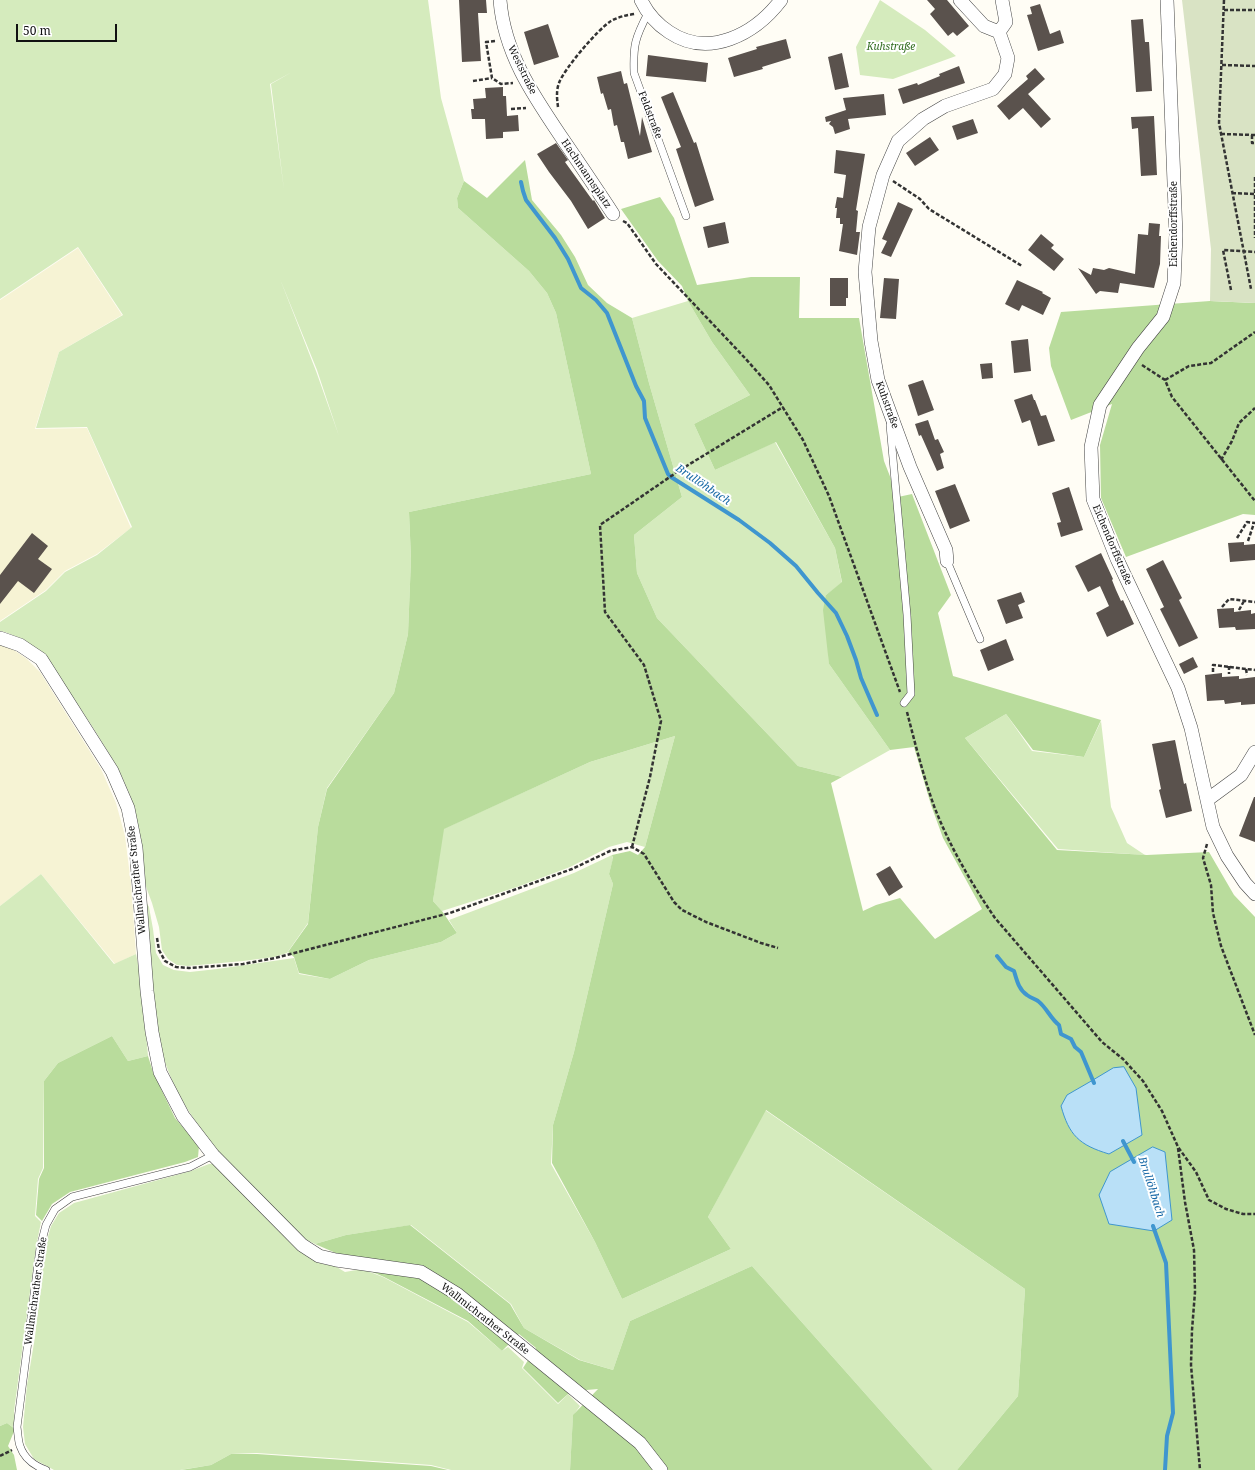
<!DOCTYPE html>
<meta charset="utf-8">
<style>
body{margin:0}
#map{position:relative;width:1255px;height:1470px;overflow:hidden;background:#fffdf5;font-family:"Noto Serif",serif}
canvas{display:block}
.scale{position:absolute;left:16px;top:24px;width:101px;height:18px;box-sizing:border-box;border:2px solid #111;border-top:0;padding-left:5px;font-size:12px;line-height:14px;white-space:nowrap;color:#111;-webkit-text-stroke:3px #fff;paint-order:stroke}
</style>
<div id="map">
<canvas width="1255" height="1470"></canvas>
<div class="scale">50 m</div>
</div>
<script>
const ctx = document.querySelector('canvas').getContext('2d');
ctx.lineJoin = 'round';
function fillPath(path, color) { ctx.fillStyle = color; ctx.fill(path, 'evenodd'); }
function stroke(path, color, width, dash) { ctx.strokeStyle = color; ctx.lineWidth = width; ctx.lineCap = dash ? 'butt' : 'round'; ctx.setLineDash(dash || []); ctx.stroke(path); }
function label(font, color, halo, rows, align = 'center') {
  ctx.font = font + ' "Noto Serif",serif'; ctx.lineWidth = 4; ctx.setLineDash([]); ctx.textBaseline = 'middle'; ctx.strokeStyle = halo; ctx.fillStyle = color; for (const [text, x, y, turn = 0] of rows) {
    ctx.save(); ctx.translate(x, y); ctx.rotate((+turn || 0) * Math.PI / 180); ctx.textAlign = isNaN(turn) ? turn : align; if (halo) ctx.strokeText(text, 0, 0); ctx.fillText(text, 0, 0); ctx.restore();
  }
}
fillPath(new Path2D(`
 M78,248L122,315L59,352L35,429L87,428L131,528L97,554L65,571L46,590L0,621V300Z
 M0,643L8,646L27,659L40,672L101,769L116,803L125,836L131,884L136,954L115,964L41,874L0,906Z`), '#f6f3d4');
fillPath(new Path2D(`
 M0,0H428L441,98L464,181L457,198L458,208L529,271L547,293L556,313L591,474L409,512L411,559L408,634L394,693L327,788L318,827L308,923L287,953L274,957L243,961L188,966L177,965L168,959L162,950L159,927L152,903L145,884L136,826L130,795L118,768L92,726L56,672L25,640L5,632L0,631V622L46,591L65,572L97,555L132,527L87,427L36,428L59,352L123,315L78,247L0,299ZM292,72L271,84L284,190L270,84ZM280,279L317,370L339,436L316,371Z
 M880,0L925,30L956,56L893,79L860,75L856,47Z
 M688,301L712,342L750,395L694,424L715,470L775,442L835,548L842,583L826,595L829,664L890,750L842,777L798,766L657,618L637,573L634,535L682,497L649,383L632,318Z
 M1006,714L1032,751L1084,757L1101,721L1111,807L1127,843L1145,855L1058,849L965,738Z
 M675,736L645,847L627,842L609,847L570,867L517,887L442,911L433,901L443,829L590,762Z
 M612,855L613,859L609,874L613,884L574,1052L553,1125L551,1164L595,1242L622,1299L731,1249L708,1217L765,1110L1025,1289L1018,1396L957,1470H933L752,1266L630,1321L613,1370L580,1360L524,1328L511,1304L411,1225L346,1235L315,1244L305,1239C250,1184 185,1131 162,1053C158,1040 157,1025 155,1011C150,975 148,939 146,902L149,907L153,929L156,953L163,965L174,970L190,972L217,969L294,958L299,974L330,979L369,960L441,942L457,933L449,920L574,873Z
 M41,874L114,964L136,954L141,979L148,1056L128,1061L112,1036L58,1063L44,1081L43,1168L38,1179L35,1216L41,1222L36,1247L14,1411L15,1429L7,1423L0,1426V906Z
 M209,1164H216L310,1258L323,1264L335,1266L345,1272L362,1269L383,1277L468,1322L502,1351L508,1347L524,1362L522,1368L558,1404L568,1394L580,1406L573,1416L570,1470H451L431,1465L257,1453L231,1454L211,1465L180,1470H54L34,1459L25,1444L23,1427L27,1385L35,1337L45,1247L51,1226L59,1213L74,1203L191,1171Z`), '#d5ebbd');
fillPath(new Path2D(`
 M525,160L532,200L561,235L575,257L588,285L607,303L632,318L649,383L682,497L634,535L637,573L657,618L798,766L842,777L831,783L863,911L876,905L900,898L935,939L982,909L943,838L931,805L914,747L890,750L829,664L823,610L826,595L842,582L835,548L776,442L715,470L694,424L750,395L712,342L688,301L682,286L658,261L621,209L660,197L674,218L697,285L751,277H800L799,318H859L884,461L898,497L912,494L951,595L938,613L953,676L1101,720L1084,757L1033,750L1006,714L965,738L1057,850L1147,855L1209,852L1234,895L1255,917V1470H957L1018,1396L1025,1289L766,1110L708,1217L731,1249L622,1299L595,1242L552,1163L553,1125L574,1052L613,884L609,874L613,858L612,855L630,851L638,855L645,847L675,736L590,762L444,829L433,901L442,911L457,933L441,942L369,960L330,979L299,973L294,957L288,952L308,924L318,827L327,789L394,693L408,634L411,559L409,512L591,474L556,313L547,293L529,271L458,208L457,198L464,181L487,198Z
 M1210,301L1255,303V515L1243,514L1126,557L1101,498L1100,445L1112,404L1071,420L1051,366L1049,348L1061,312Z
 M112,1036L128,1061L148,1056L153,1072L175,1118L199,1146L198,1157L185,1162L70,1192L52,1204L42,1221L36,1215L39,1179L44,1168V1081L58,1063Z
 M410,1225L510,1304L524,1328L579,1360L613,1370L630,1321L752,1266L933,1470H570L573,1415L598,1389L575,1391L568,1394L558,1403L523,1368L536,1348L519,1334L502,1351L468,1321L384,1277L363,1268L366,1258L338,1254L315,1244L346,1235Z
 M7,1423L15,1429L8,1446L14,1455L17,1470H0V1426Z
 M231,1454H257L431,1466L448,1470H181L211,1465Z`), '#b9dc9c');
fillPath(new Path2D(`
 M1182,0H1255V303L1210,301L1211,249Z`), '#d9e3c4');
const water = new Path2D(`
 M1124,1067L1136,1088L1142,1135L1109,1154C1079,1145 1069,1135 1061,1106L1067,1095L1093,1080L1113,1068Z
 M1153,1147L1165,1152L1172,1220L1154,1231L1109,1224L1099,1195L1110,1172Z`);
fillPath(water, '#b9e0f7');
stroke(water, '#3f96cf', 1);
stroke(new Path2D(`
 M521,182L523,191L526,200L555,238L568,259L581,288L596,300L607,313L636,386L644,401L645,418L668,474L671,477L739,520L770,543L796,566L818,593L836,613L847,636L856,660L861,678L877,715
 M997,956L1006,967L1014,971C1017,981 1019,990 1027,995C1031,998 1035,999 1038,1001C1047,1008 1050,1018 1059,1025L1061,1034L1071,1039L1075,1047L1081,1052L1094,1083
 M1123,1141L1134,1162
 M1153,1226L1166,1263L1173,1413L1167,1436L1165,1470`), '#3f96cf', 4);
fillPath(new Path2D(`
 M459,0H486L487,13H478L481,61L462,62Z
 M927,0H947L969,26L957,36L953,32L948,36L930,14L935,9Z
 M1040,4L1050,34L1060,30L1064,43L1038,51L1027,15L1032,14L1030,7Z
 M1143,19L1145,42H1149L1152,91L1136,92L1131,20Z
 M548,24L559,57L534,65L524,32Z
 M786,39L791,58L762,67L763,69L734,77L728,58L757,49L756,47Z
 M842,53L849,87L835,90L828,57Z
 M648,55L708,63L706,82L646,76Z
 M959,66L965,83L903,104L898,89L917,83L918,85L940,76L939,74Z
 M1035,68L1045,79L1028,94L1051,119L1041,128L1023,108L1009,120L997,106L1028,79L1026,76Z
 M621,71L624,84L627,83L640,136L642,117L652,152L628,159L624,142H621L617,125L614,126L611,109L608,110L603,93L601,94L597,77Z
 M503,87V96H506L507,116L518,115L519,131L503,132V138L486,139L485,119H472L471,109H474L473,99L486,98L485,88Z
 M673,92L694,143L696,142L714,200L695,207L676,149L681,147L661,97Z
 M884,94L886,115L848,119L850,129L835,134L833,127L829,124L831,121L826,122L825,117L846,110L843,98Z
 M1154,116L1157,175L1141,176L1138,128L1132,129L1131,117Z
 M973,119L978,133L957,140L952,126Z
 M930,137L939,150L915,166L906,153Z
 M556,143L568,160L565,162L593,201L594,200L605,218L588,229L571,201L549,172L537,154Z
 M836,150L865,154L856,210L858,211L856,232H860L857,255L839,251L843,224H840V218H836L837,208H835L837,197L843,198L846,175L834,173Z
 M898,202L913,209L891,257L881,253L887,241L882,239Z
 M725,222L729,243L708,248L703,227Z
 M1149,223L1160,224L1159,236H1161L1160,264L1154,288L1120,283L1118,293L1100,291L1096,294L1078,268L1091,275L1093,268L1104,270L1109,268L1135,274L1138,234L1148,235Z
 M1041,234L1054,245L1051,248L1064,259L1054,271L1028,250Z
 M830,278H848V298H846V306H830Z
 M884,278L899,279L896,319L880,318Z
 M1017,280L1043,292L1042,293L1051,298L1043,315L1022,305L1019,311L1005,304Z
 M1028,339L1031,371L1014,373L1011,341Z
 M992,363L993,378L982,379L980,364Z
 M923,380L934,410L918,416L908,385Z
 M1032,394L1034,400H1035L1041,416L1046,415L1055,441L1038,446L1030,420L1022,423L1014,400Z
 M928,420L935,440L938,439L944,452L940,454L944,468L937,471L921,435L919,436L915,424Z
 M955,484L970,521L950,529L935,491Z
 M1069,487L1083,530L1061,537L1057,523L1061,522L1052,493Z
 M32,533L48,546L38,559L52,569L34,593L18,581L0,604V575Z
 M1244,542V545L1255,544V560L1230,562L1228,543Z
 M1101,553L1113,579L1112,580L1116,590L1121,601L1123,600L1134,624L1107,637L1096,613L1109,606L1100,586L1088,592L1075,566Z
 M1163,560L1182,598L1179,600L1198,638L1179,647L1160,609L1164,607L1146,569Z
 M1021,592L1025,602L1018,605L1023,618L1006,624L997,600Z
 M1234,608V612L1251,610V614L1255,613V629L1236,630L1235,627L1219,628L1217,609Z
 M1006,639L1014,660L988,671L980,650Z
 M1193,657L1198,667L1184,674L1179,664Z
 M1222,673V677L1239,676V679L1255,677V704L1241,705V702L1225,704L1224,700L1207,701L1205,675Z
 M1175,740L1184,784L1186,783L1192,811L1166,818L1159,790L1161,789L1152,744Z
 M1254,797H1255V842L1239,836Z
 M890,866L903,887L889,896L876,874Z`), '#5a524d');
const service = new Path2D(`
 M648,13C635,38 633,45 634,73L686,216
 M890,425L907,615L911,694L904,703
 M947,561L980,639
 M46,1470C35,1466 24,1458 20,1446C18,1441 18,1433 17,1427L40,1248L46,1225L55,1209L72,1197L190,1167L213,1155`);
const minor = new Path2D(`
 M500,0C504,53 533,95 562,138C579,163 596,188 613,214
 M641,0C647,13 657,24 669,32C709,59 755,34 781,0
 M960,0L984,26L999,32
 M1167,0L1176,235L1174,283L1163,317L1138,348L1100,405L1091,447L1093,499L1117,559L1178,688L1191,728L1213,827L1227,856L1245,883L1255,894
 M999,32L1006,22L1002,0
 M947,561L946,550L910,467L878,380L871,341L865,272L869,227L883,175L898,141L923,119L945,106L993,89L1005,74L1008,58L999,32
 M0,638L20,645L41,659L112,771L128,808L136,848L147,991L152,1032L160,1072L183,1116L213,1155L302,1245L319,1256L336,1260L421,1272L457,1294L640,1443L661,1470
 M1207,800L1241,775L1255,752`);
stroke(service, '#444', 8);
stroke(minor, '#444', 14);
stroke(new Path2D(`
 M1224,0L1219,123L1251,289
 M1224,10H1255
 M495,41L486,42L492,78L501,84L513,83
 M1222,65L1255,66
 M473,81L492,78
 M558,107C557,99 556,91 559,83C564,69 598,29 611,21C618,17 626,15 635,14
 M511,109L526,108
 M1221,134L1255,135
 M1252,135V143H1255
 M1255,177V238
 M893,181L920,199L929,209L1022,266
 M1232,193L1255,194
 M623,221L627,223L656,264L744,357L769,385L803,440L829,496L900,692
 M1231,290L1223,250L1255,252
 M1142,365L1165,380L1172,397L1255,501
 M1165,380L1189,366L1211,363L1255,332
 M1221,460L1232,441L1239,423L1255,408
 M1237,538L1247,522L1255,523
 M1248,541L1254,523
 M1222,607L1229,599L1255,602
 M1239,610L1244,601
 M1229,666V674
 M1246,669L1247,675
 M1213,672V665L1255,670
 M907,712C915,743 923,775 934,806C949,845 971,883 995,918L1102,1042L1123,1059L1143,1081L1162,1111L1178,1147L1196,1172L1209,1200L1226,1209L1243,1214H1255
 M1207,844L1203,858L1211,885L1213,913L1221,946L1255,1035
 M632,847L650,777L661,721L644,665L605,612L600,525L680,470L783,407
 M157,938L159,950L165,961L176,967L189,968L243,964L275,958L450,913L572,869L610,851L632,847L644,854L674,902L682,910L706,922L761,943L778,948
 M1178,1148L1185,1202L1194,1250L1195,1292L1192,1330L1191,1365L1200,1470
 M0,1456L12,1450`), '#333', 2.5, [4, 2]);
stroke(service, '#fff', 7);
stroke(minor, '#fff', 13);
label('italic 10px', '#2f6b1f', '#fff', [
 ["Kuhstraße",891,47]
]);
label('10px', '#111', '#fff', [
 ["Weststraße",522,70,64],
 ["Feldstraße",650,115,69],
 ["Hachmannsplatz",586,174,56],
 ["Eichendorffstraße",1174,224,-90],
 ["Kuhstraße",887,405,70],
 ["Eichendorffstraße",1112,545,67],
 ["Wallmichrather Straße",137,880,-96],
 ["Wallmichrather Straße",36,1291,-82],
 ["Wallmichrather Straße",485,1319,38]
]);
label('italic 11px', '#1768a6', '#fff', [
 ["Brullöhbach",703,485,34],
 ["Brullöhbach",1151,1187,72]
]);
</script>
